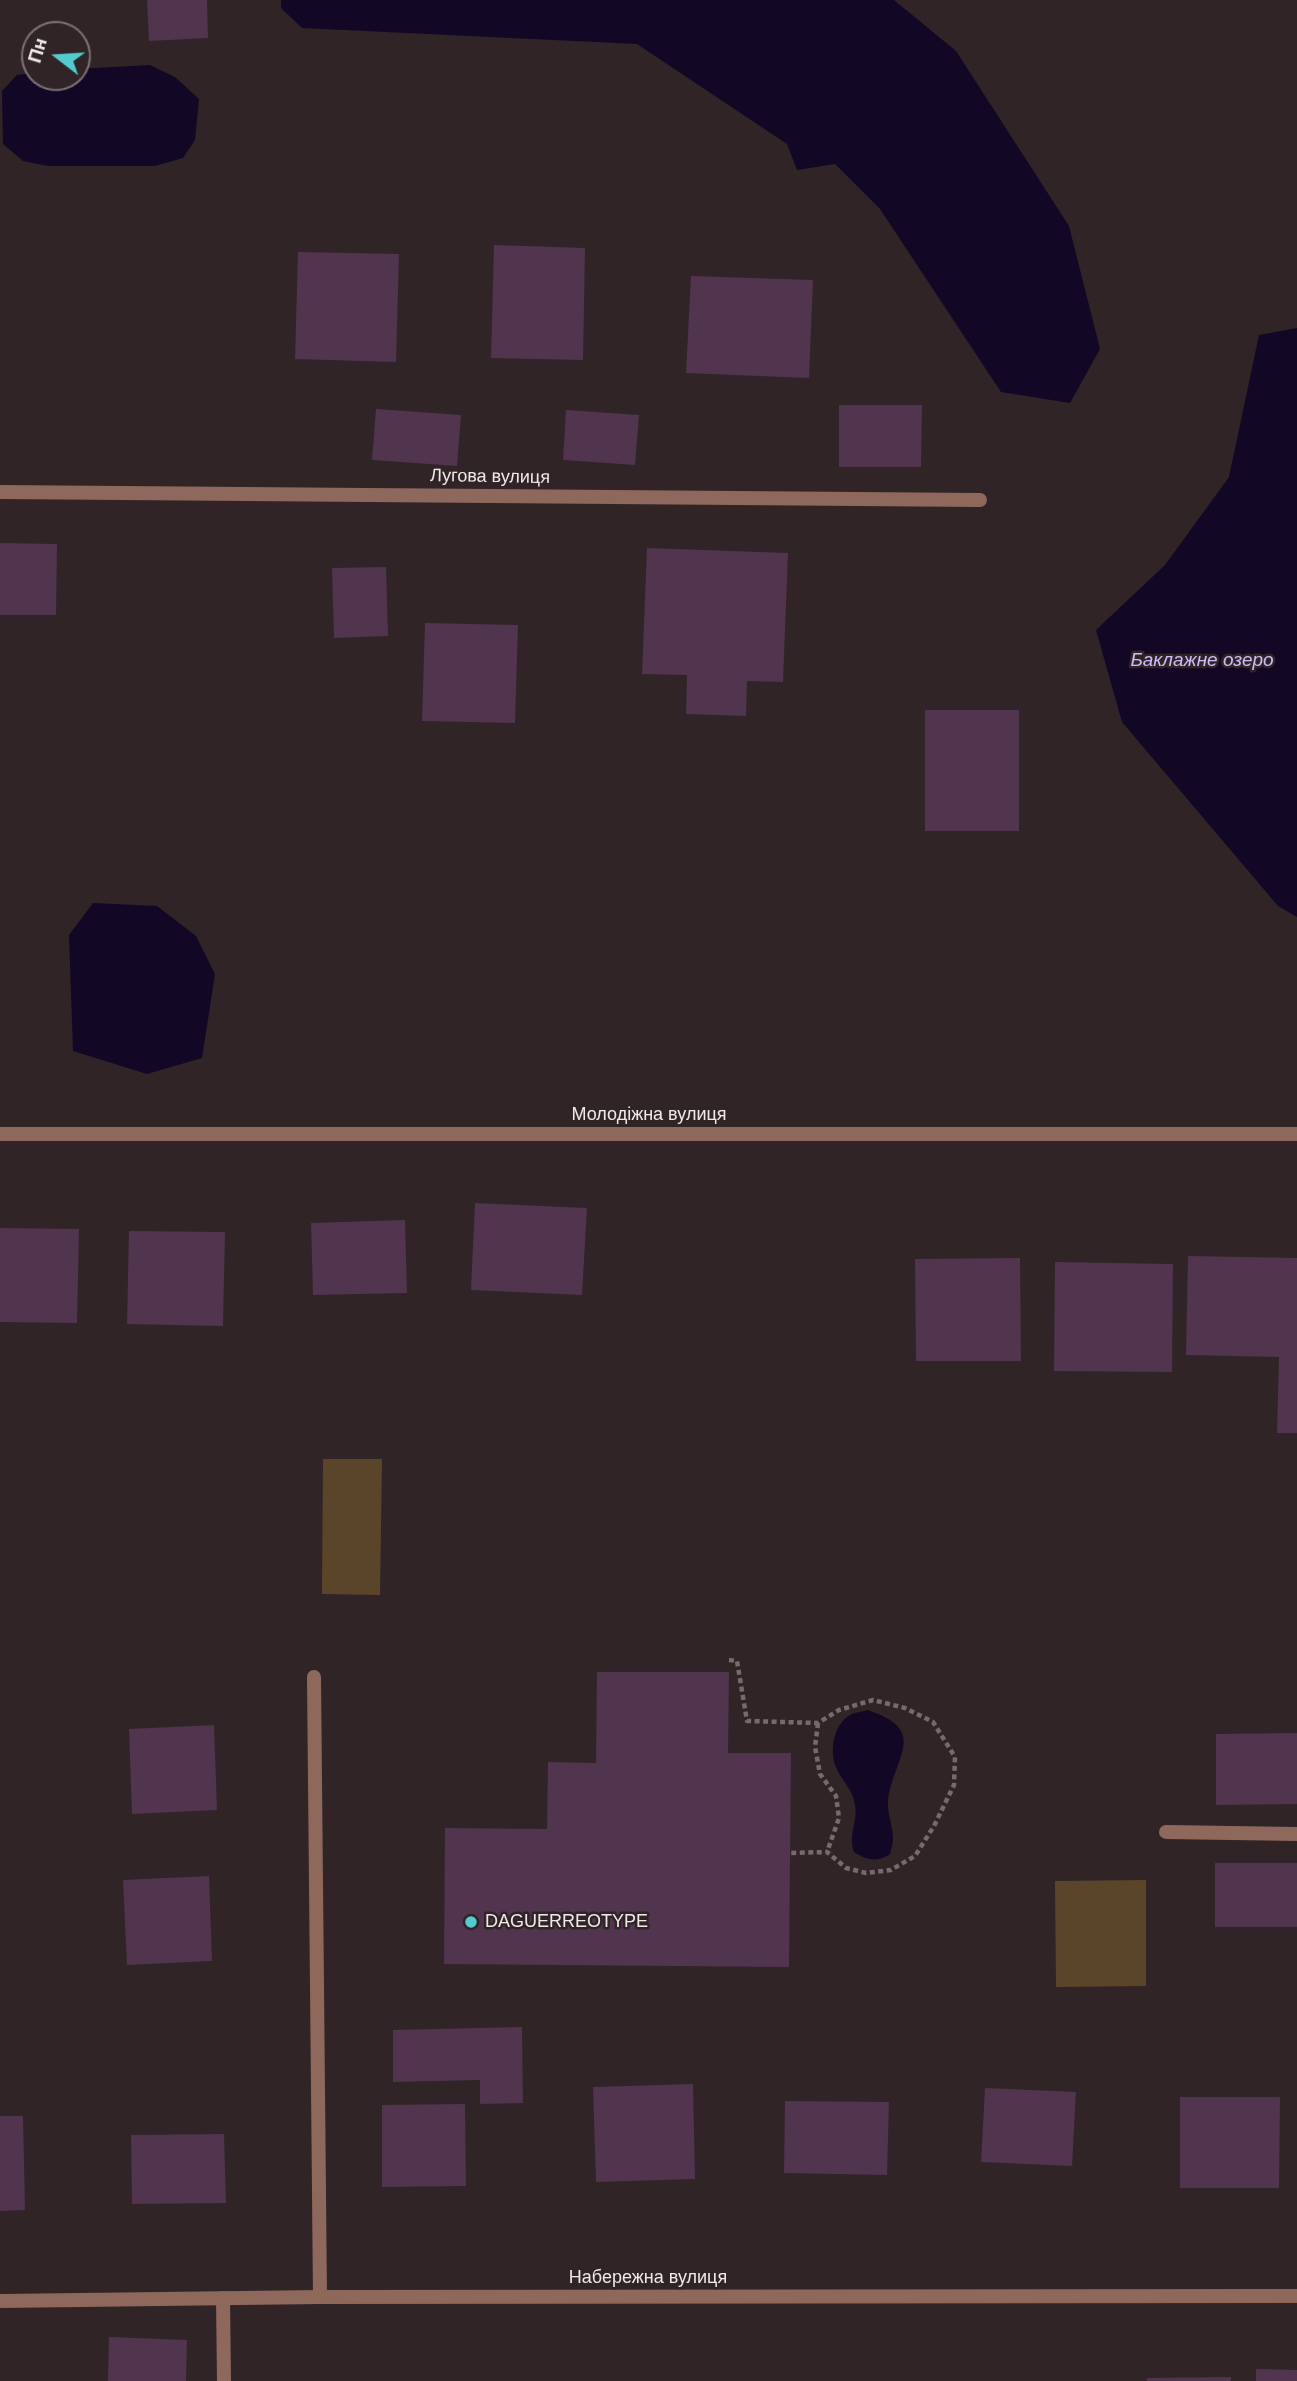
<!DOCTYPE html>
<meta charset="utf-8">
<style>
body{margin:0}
#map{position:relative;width:1297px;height:2381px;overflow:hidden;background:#302427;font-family:Helvetica,sans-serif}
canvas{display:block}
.north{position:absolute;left:21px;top:21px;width:70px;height:70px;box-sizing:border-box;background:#302427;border:2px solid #7d7275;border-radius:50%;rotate:287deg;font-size:19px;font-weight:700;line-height:28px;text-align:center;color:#f0e8e9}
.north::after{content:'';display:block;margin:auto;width:24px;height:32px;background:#52ccd0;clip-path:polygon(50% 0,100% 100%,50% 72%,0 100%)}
</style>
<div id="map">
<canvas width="1297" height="2381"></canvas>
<div class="north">Пн</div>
</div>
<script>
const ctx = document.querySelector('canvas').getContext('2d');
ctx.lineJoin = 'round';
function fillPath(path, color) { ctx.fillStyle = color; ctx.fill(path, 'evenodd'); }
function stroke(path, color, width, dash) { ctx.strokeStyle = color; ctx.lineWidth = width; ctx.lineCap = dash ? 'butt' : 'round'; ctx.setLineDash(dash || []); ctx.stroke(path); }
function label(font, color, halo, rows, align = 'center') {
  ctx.font = font + ' Helvetica,sans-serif'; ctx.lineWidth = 5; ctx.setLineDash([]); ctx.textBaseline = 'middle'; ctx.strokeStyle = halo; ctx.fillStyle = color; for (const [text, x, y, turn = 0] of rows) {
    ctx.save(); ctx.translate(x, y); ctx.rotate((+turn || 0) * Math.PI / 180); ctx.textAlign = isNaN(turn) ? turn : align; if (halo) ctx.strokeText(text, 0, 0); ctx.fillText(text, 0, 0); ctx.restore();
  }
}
fillPath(new Path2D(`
 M323,1459H382L380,1595L322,1594Z
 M1146,1880V1986L1056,1987L1055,1881Z`), '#5b452a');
fillPath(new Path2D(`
 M281,0H894L956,51L1069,226L1100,349L1070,403L1001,392L880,209L835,164L797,170L787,144L637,44L302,28L281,8Z
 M150,65L175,77L199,99L195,140L183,158L155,166H48L23,161L3,144L2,91L17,75L35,73V77H77V69Z
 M1297,328V917L1278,906L1122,722L1096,630L1165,565L1229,477L1259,335Z
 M93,903L157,906L196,936L215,974L202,1058L147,1074L73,1051L69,935Z
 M867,1710C931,1730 893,1758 888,1801C887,1813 893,1826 893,1838C893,1844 891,1849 890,1854C876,1863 867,1860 854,1852C848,1833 858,1823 855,1805C853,1789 841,1780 836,1767C829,1750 834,1722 852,1714C856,1712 863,1712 867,1710Z`), '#120724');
fillPath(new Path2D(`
 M147,0H207L208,38L149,41Z
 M494,245L585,248L583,360L491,358Z
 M298,252L399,254L396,362L295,359Z
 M691,276L813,280L809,378L686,373Z
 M839,405H922L921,467H839Z
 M376,409L461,415L457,466L372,460Z
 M566,410L639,415L635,465L563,460Z
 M0,543L57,544L56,615H0Z
 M647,548L788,553L783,682L747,681L746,716L686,714L687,675L642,674Z
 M386,567L388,636L334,638L332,568Z
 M425,623L518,625L515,723L422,721Z
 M925,710H1019V831H925Z
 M475,1203L587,1208L582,1295L471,1290Z
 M405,1220L407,1293L313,1295L311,1223Z
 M0,1228L79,1229L77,1323L0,1322Z
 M129,1231L225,1232L223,1326L127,1324Z
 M1188,1256L1297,1258V1433H1277L1279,1357L1186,1355Z
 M1020,1258L1021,1361H916L915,1259Z
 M1055,1262L1173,1264L1172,1372L1054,1371Z
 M597,1672H729L728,1753H791L789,1967L444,1964L445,1828L547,1829L548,1762L596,1763Z
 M214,1725L217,1810L132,1814L129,1729Z
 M1297,1733V1804L1216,1805V1734Z
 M1215,1863H1297V1927H1215Z
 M209,1876L212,1961L127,1965L123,1880Z
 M522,2027L523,2103L480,2104V2080L393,2082V2030Z
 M693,2084L695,2179L596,2182L593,2087Z
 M985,2088L1076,2092L1072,2166L981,2162Z
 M1180,2097H1280L1279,2188H1180Z
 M785,2101L889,2102L887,2175L784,2173Z
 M465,2104L466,2186L382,2187V2105Z
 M0,2116H23L25,2210L0,2211Z
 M224,2134L226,2203L132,2204L131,2135Z
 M109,2337L187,2340L186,2381H108Z
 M1256,2369L1297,2370V2381H1256Z
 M1231,2377V2381H1147V2378Z`), '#51344e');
stroke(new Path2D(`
 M729,1660L737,1661L747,1721L818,1723L839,1710L873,1700L905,1708L933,1722L955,1757L954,1785L934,1826L915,1856L891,1870L866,1873L846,1868L827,1852L790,1853
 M818,1723L815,1747L820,1774L836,1796L839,1818L827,1852`), '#756b6d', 4.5, [5, 3.5]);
stroke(new Path2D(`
 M314,1677L320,2297
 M1166,1832L1297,1834`), '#8f685c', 14);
stroke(new Path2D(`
 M0,492L980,500
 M0,1134H1297
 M223,2298L224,2381`), '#8f685c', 14);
stroke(new Path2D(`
 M0,2301L320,2297L1297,2296`), '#8f685c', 14);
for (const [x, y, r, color] of [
 [471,1922,7,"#52ccd0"]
]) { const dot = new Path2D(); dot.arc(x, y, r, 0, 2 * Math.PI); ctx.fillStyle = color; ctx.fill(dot); stroke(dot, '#302427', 2.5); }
label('18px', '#f0e8e9', '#302427', [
 ["Лугова вулиця",490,477,1],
 ["Молодіжна вулиця",649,1115],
 ["Набережна вулиця",648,2278]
]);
label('18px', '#f0e8e9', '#302427', [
 ["DAGUERREOTYPE",485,1922]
], 'left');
label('italic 19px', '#cdbbf9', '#302427', [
 ["Баклажне озеро",1202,661]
]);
</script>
